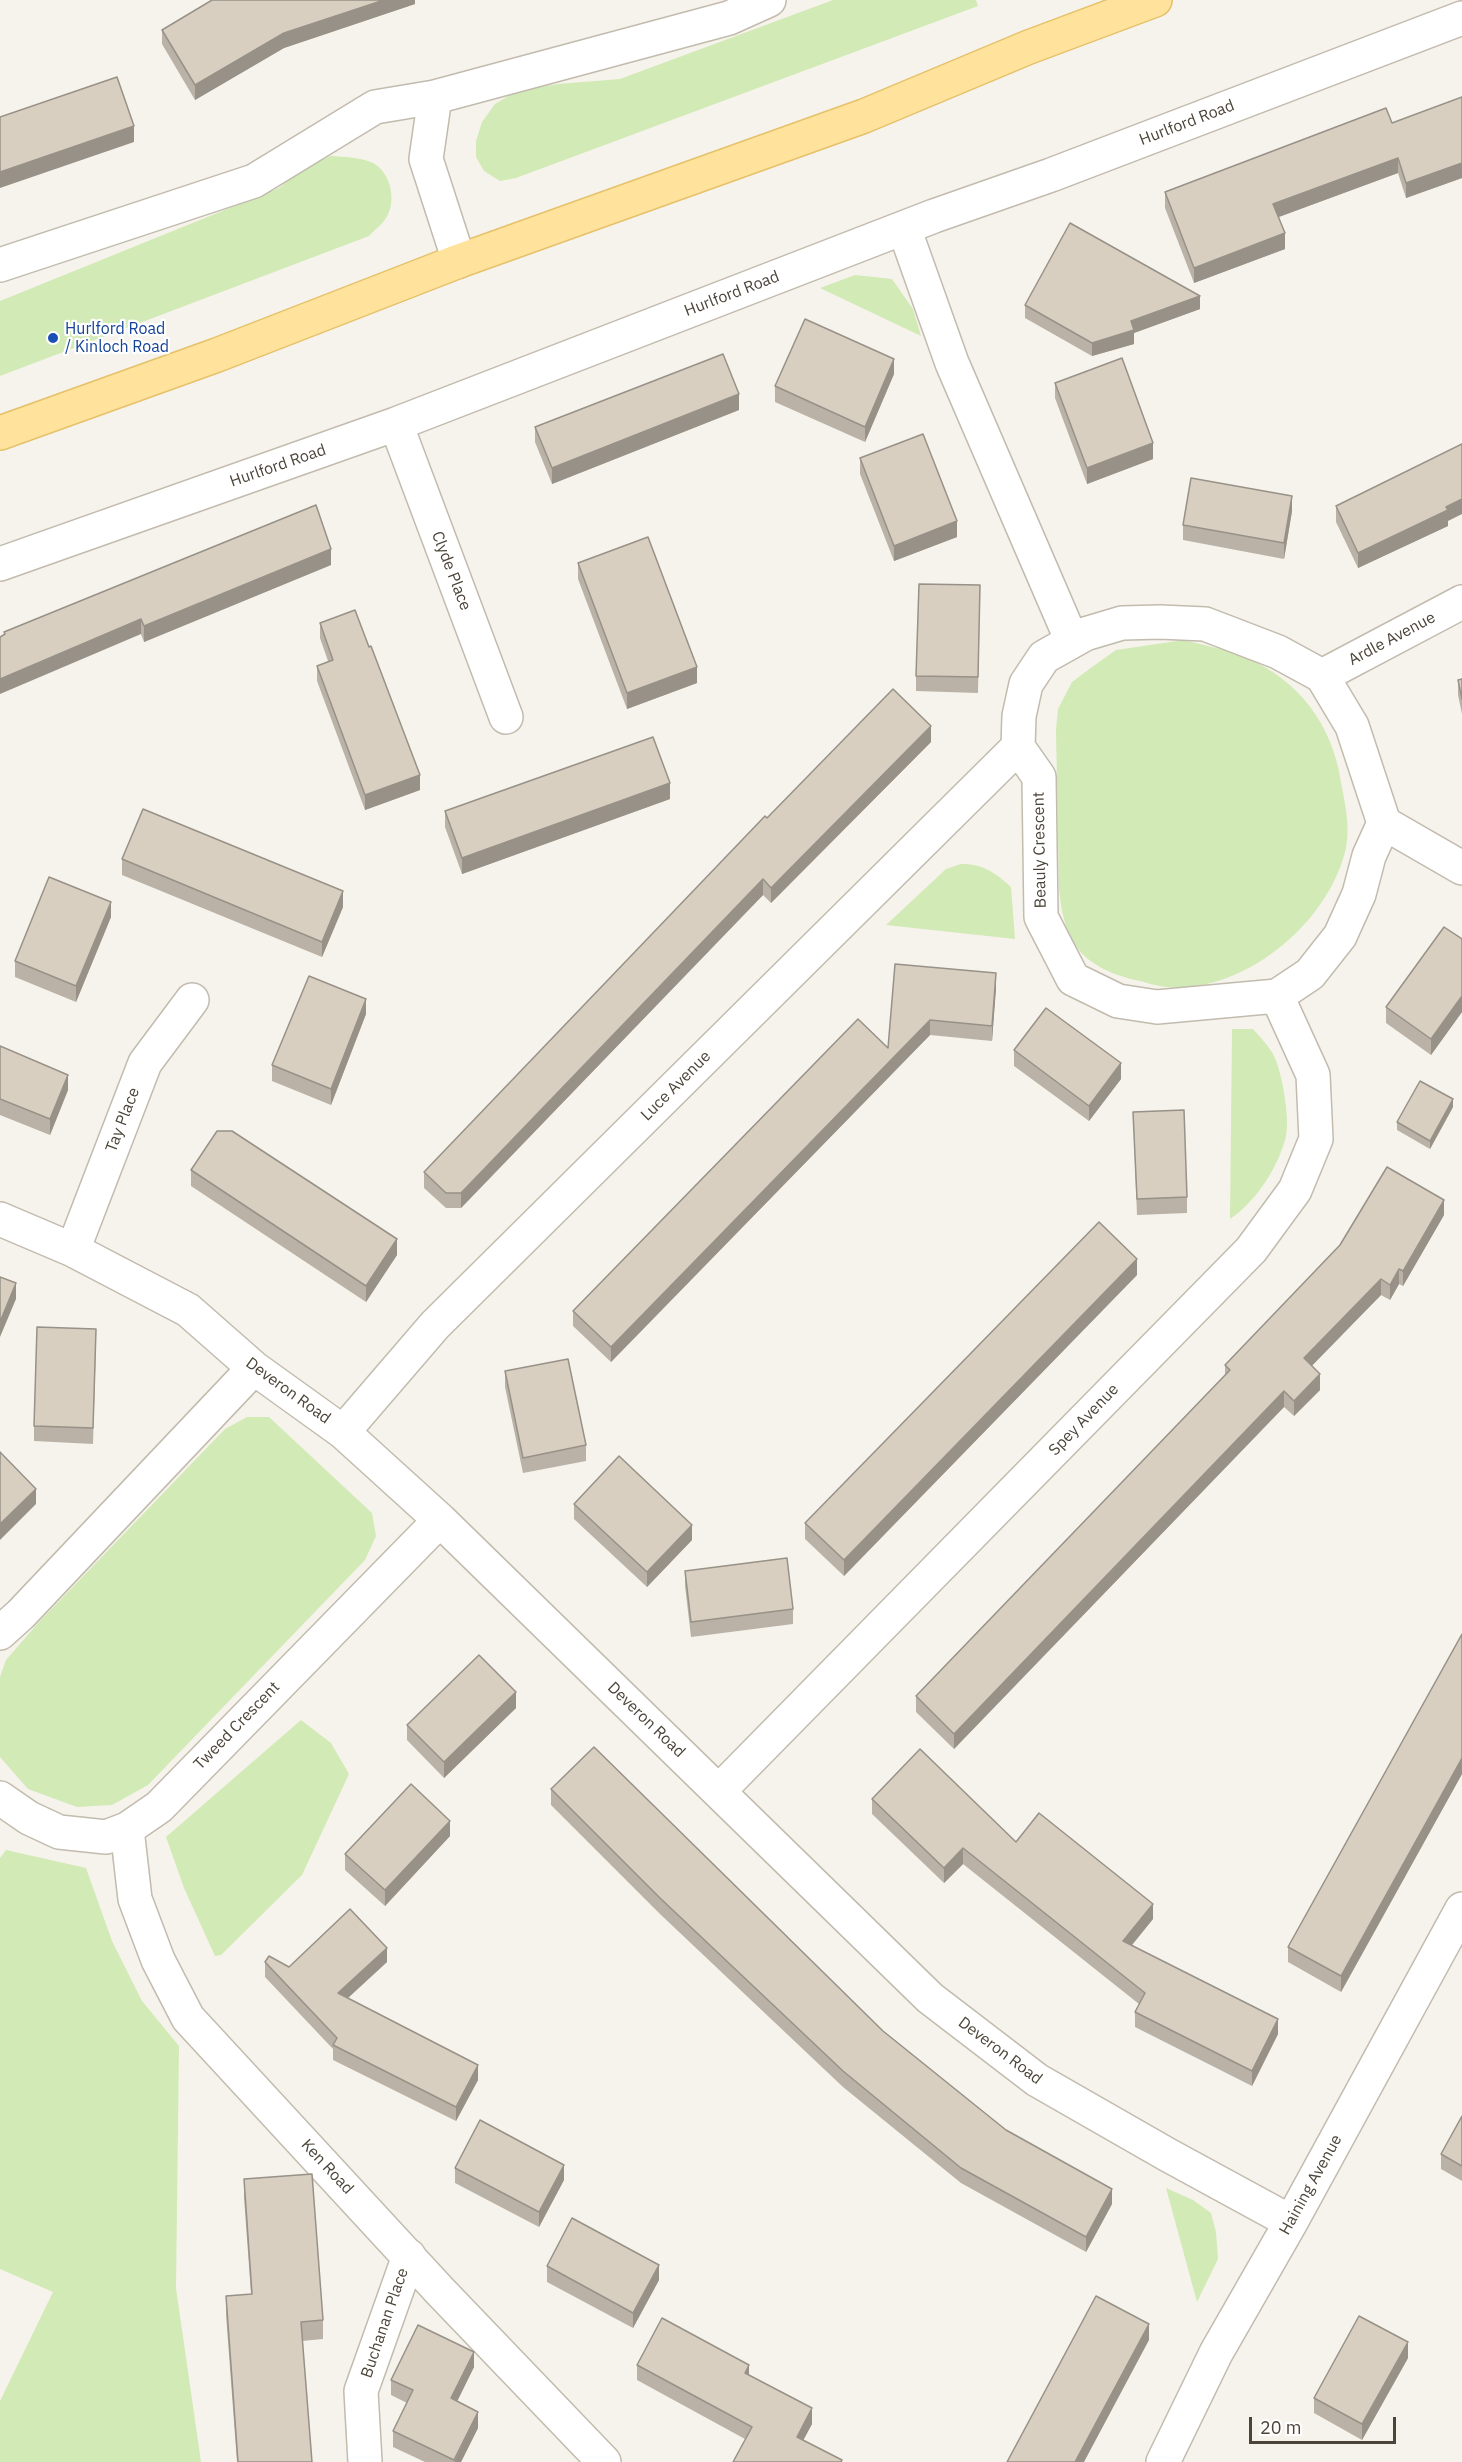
<!DOCTYPE html>
<style>
body{margin:0}
#map{position:relative;width:1462px;height:2462px;overflow:hidden;background:#f6f3ec;font-family:"IBM Plex Sans",sans-serif}
canvas{display:block}
.scale{position:absolute;left:1249px;top:2417px;width:147px;height:27px;box-sizing:border-box;border:3px solid #4b4439;border-top:0;padding-left:8px;font-size:18px;line-height:21px;white-space:nowrap;color:#4b4439;-webkit-text-stroke:4px #fff;paint-order:stroke}
</style>
<div id="map">
<canvas width="1462" height="2462"></canvas>
<div class="scale">20 m</div>
</div>
<script>
const ctx = document.querySelector('canvas').getContext('2d');
ctx.lineJoin = 'round';
function fillPath(path, color) { ctx.fillStyle = color; ctx.fill(path, 'evenodd'); }
function stroke(path, color, width, dash) { ctx.strokeStyle = color; ctx.lineWidth = width; ctx.lineCap = dash ? 'butt' : 'round'; ctx.setLineDash(dash || []); ctx.stroke(path); }
function label(font, color, halo, rows, align = 'center') {
  ctx.font = font + ' "IBM Plex Sans",sans-serif'; ctx.lineWidth = 4.5; ctx.setLineDash([]); ctx.textBaseline = 'middle'; ctx.strokeStyle = halo; ctx.fillStyle = color; for (const [text, x, y, turn = 0] of rows) {
    ctx.save(); ctx.translate(x, y); ctx.rotate((+turn || 0) * Math.PI / 180); ctx.textAlign = isNaN(turn) ? turn : align; if (halo) ctx.strokeText(text, 0, 0); ctx.fillText(text, 0, 0); ctx.restore();
  }
}
fillPath(new Path2D(`
 M833,0H976L978,6L516,178L500,181L484,171L476,157V141L482,122L495,104L517,91L558,84L620,79Z
 M331,156C344,157 360,157 373,163C391,173 397,201 386,218C382,225 374,230 369,236L0,376V301L279,188L306,166Z
 M855,275L892,279L913,309L921,336L820,288Z
 M1184,640C1202,645 1220,648 1237,654C1291,674 1327,715 1339,771C1343,796 1351,822 1346,848C1329,923 1244,994 1166,987C1156,986 1145,982 1135,980C1080,966 1064,942 1059,888L1056,730L1058,709L1072,682L1092,667L1116,650Z
 M961,864C982,863 996,873 1011,887L1015,939L886,925L946,869Z
 M1232,1029H1253C1260,1037 1268,1045 1273,1054C1282,1070 1290,1118 1286,1136C1279,1166 1256,1202 1230,1219Z
 M247,1417H269L372,1513L376,1536L365,1560L148,1785L112,1805L77,1807L28,1789L0,1757V1677L6,1660L39,1622L225,1429Z
 M301,1720L331,1743L349,1774L302,1875L221,1955L215,1956L184,1888L166,1837Z
 M6,1850L86,1868L112,1941L142,2001L179,2046L176,2288L201,2462H0V2401L53,2292L0,2269V1858Z
 M1166,2188L1193,2200L1211,2213L1216,2232L1218,2259L1197,2302Z`), '#d2eab5');
const minor = new Path2D(`
 M904,228L952,363L1072,641
 M459,261L426,159L435,97L729,18L769,0
 M0,265L254,181L375,107L435,97
 M396,424L506,717
 M0,564L396,424L934,216L1051,175L1462,18
 M1160,622L1205,624L1278,652L1322,676L1352,726L1384,823L1369,856L1359,894L1340,936L1310,974L1277,996L1157,1007L1118,1001L1073,979L1041,917L1039,777L1018,747L1019,716L1026,684L1044,657L1085,634L1122,623Z
 M1322,676L1462,602
 M1384,823L1462,868
 M0,1219L73,1250L188,1310L254,1368L343,1432L440,1520L930,1998L1037,2080L1168,2155L1291,2222
 M73,1250L145,1063L192,1000
 M343,1432L435,1325L1018,747
 M0,1633L21,1614L254,1368
 M719,1791L1251,1250L1295,1190L1316,1139L1313,1075L1277,996
 M0,1798L29,1818L59,1832L106,1837L127,1829L159,1807L440,1520
 M127,1829L135,1899L158,1960L188,2018L440,2291L604,2462
 M365,2462L361,2391L409,2256
 M1163,2462L1216,2353L1291,2222L1462,1909`);
const major = new Path2D(`
 M0,433L217,355L459,261L864,116L1029,47L1155,0`);
stroke(minor, '#c2bbae', 36);
stroke(major, '#e6c16a', 36);
stroke(minor, '#fff', 33);
stroke(major, '#ffe39c', 33);
fillPath(new Path2D(`
 M415,0V4L284,48L195,100L162,44V30Z
 M1462,97V178L1406,198L1398,173L1279,217L1285,249L1194,283L1165,208V192L1392,123Z
 M1025,305L1200,309L1134,333V344L1092,356L1025,318Z
 M894,374L865,442L775,402V386Z
 M1055,383L1153,459L1087,484L1055,398Z
 M739,410L552,484L535,442V427Z
 M860,458L957,537L894,561L860,474Z
 M1336,506L1448,521V526L1358,568L1336,522Z
 M1292,511L1284,559L1183,540V525Z
 M578,563L697,683L627,709L578,579Z
 M331,565L144,642L141,634H4V632Z
 M980,585L978,693L916,691V676Z
 M320,623L369,647L420,790L365,810L317,681V666L328,661L320,638Z
 M1462,679V714L1458,695V680Z
 M931,742L771,903L763,895L461,1208H446L424,1188V1172L767,818Z
 M670,799L462,874L445,827V811Z
 M122,859L343,907L322,957L122,875Z
 M111,917L76,1002L15,977V961Z
 M1462,939V1012L1431,1055L1386,1023V1007Z
 M895,964L996,988L992,1041L930,1035L611,1362L573,1326V1311L888,1048Z
 M366,1014L331,1105L272,1081V1065Z
 M0,1046L68,1090L50,1135L0,1115Z
 M1014,1050L1121,1079L1089,1121L1014,1066Z
 M1453,1107L1430,1149L1397,1130V1122Z
 M1133,1112L1187,1197V1213L1137,1215Z
 M191,1170L397,1255L366,1302L191,1186Z
 M1444,1215L1403,1286L1399,1284L1390,1300L1381,1295L1311,1366L1320,1390L1294,1416L1284,1407L954,1749L916,1712V1696L1225,1376V1365Z
 M1137,1275L844,1576L805,1539V1523Z
 M96,1344L93,1444L34,1441V1426Z
 M505,1371L586,1445V1461L523,1473L505,1387Z
 M574,1504L692,1540L647,1587L574,1519Z
 M685,1571L793,1609V1624L691,1637L685,1586Z
 M1462,1634V1774L1341,1992L1288,1962V1947Z
 M516,1708L444,1778L407,1740V1725Z
 M551,1789L883,2031L1006,2130L1112,2204L1086,2252L961,2183L843,2087L660,1914L551,1805Z
 M872,1799L1016,1842L1153,1919L1132,1945L1278,2034L1252,2086L1135,2027V2012L1139,2004L963,1864L944,1883L872,1814Z
 M450,1836L385,1906L345,1870V1854Z
 M265,1962L289,1967L387,1962L348,1998L478,2080L456,2121L333,2060V2049L265,1977Z
 M1462,2116V2181L1441,2169V2154Z
 M455,2168L564,2180L539,2227L455,2183Z
 M244,2179L323,2320V2339L302,2341L312,2462H237L226,2315V2296L251,2294L244,2198Z
 M547,2266L659,2280L633,2328L547,2282Z
 M1408,2358L1362,2440L1314,2413V2398Z
 M637,2365L749,2376L812,2424L803,2440L842,2462L745,2439L637,2380Z
 M474,2367L457,2401L478,2428L461,2462H425L393,2447V2431L407,2403L391,2395V2380Z`), '#bab2a6');
fillPath(new Path2D(`
 M384,0H415V4L284,48L195,100V85L284,33Z
 M134,126V142L0,188V172Z
 M1398,158V173L1273,219V204Z
 M1462,163V178L1406,198V183Z
 M1285,233V249L1194,283V268Z
 M1200,296V309L1134,333V344L1092,356V343L1131,321Z
 M894,359V374L865,442V427Z
 M739,394V410L552,484V468Z
 M1153,443V459L1087,484V468Z
 M1292,496V511L1284,559V543Z
 M1462,499V514L1448,521V526L1358,568V553Z
 M957,521V537L894,561V546Z
 M331,549V565L144,642V626Z
 M141,619V634L0,694V679Z
 M697,667V683L627,709V693Z
 M931,726V742L771,903V888Z
 M420,775V790L365,810V795Z
 M670,783V799L462,874V858Z
 M763,879V895L461,1208V1193Z
 M343,891V907L322,957V942Z
 M111,902V917L76,1002V986Z
 M996,973V988L992,1041V1026Z
 M1462,996V1012L1431,1055V1039Z
 M366,999V1014L331,1105V1089Z
 M930,1020V1035L611,1362V1347Z
 M1121,1063V1079L1089,1121V1106Z
 M68,1075V1090L50,1135V1119Z
 M1453,1099V1107L1430,1149V1141Z
 M1444,1200V1215L1403,1286V1271Z
 M397,1239V1255L366,1302V1286Z
 M1137,1259V1275L844,1576V1560Z
 M1399,1269V1284L1390,1300V1285Z
 M1381,1279V1295L1304,1374V1358Z
 M16,1283V1299L0,1337V1322Z
 M1320,1374V1390L1294,1416V1401Z
 M1284,1391V1407L954,1749V1734Z
 M36,1489V1504L0,1540V1524Z
 M692,1525V1540L647,1587V1572Z
 M516,1692V1708L444,1778V1762Z
 M1462,1758V1774L1341,1992V1976Z
 M450,1821V1836L385,1906V1890Z
 M963,1848V1864L944,1883V1868Z
 M1153,1904V1919L1123,1956V1941Z
 M387,1948V1962L338,2007V1993Z
 M1278,2019V2034L1252,2086V2071Z
 M478,2065V2080L456,2121V2107Z
 M564,2165V2180L539,2227V2212Z
 M1112,2189V2204L1086,2252V2237Z
 M659,2265V2280L633,2328V2313Z
 M1149,2324V2340L1084,2462H1075Z
 M1408,2342V2358L1362,2440V2424Z
 M474,2352V2367L451,2414V2398Z
 M749,2365V2381L745,2373Z
 M812,2408V2424L797,2452V2437Z
 M478,2412V2428L461,2462H454Z`), '#979187');
const building = new Path2D(`
 M212,0H384L284,33L195,85L162,30Z
 M117,77L134,126L0,172V117Z
 M1462,97V163L1406,183L1398,158L1273,204L1285,233L1194,268L1165,192L1386,108L1392,123Z
 M1070,223L1200,296L1131,321L1134,330L1092,343L1025,305Z
 M805,319L894,359L865,427L775,386Z
 M723,354L739,394L552,468L535,427Z
 M1122,358L1153,443L1087,468L1055,383Z
 M923,434L957,521L894,546L860,458Z
 M1462,444V499L1446,507L1448,510L1358,553L1336,506Z
 M1191,478L1292,496L1284,543L1183,525Z
 M316,505L331,549L144,626L141,619L0,679V637L5,634L4,632Z
 M648,537L697,667L627,693L578,563Z
 M919,584L980,585L978,677L916,676Z
 M355,610L369,647L371,646L420,775L365,795L317,666L333,660L320,623Z
 M1462,679V699L1458,680Z
 M893,689L931,726L771,888L763,879L461,1193H446L424,1172L765,816L767,818Z
 M653,737L670,783L462,858L445,811Z
 M143,809L343,891L322,942L122,859Z
 M49,877L111,902L76,986L15,961Z
 M1444,927L1462,939V996L1431,1039L1386,1007Z
 M895,964L996,973L992,1026L930,1020L611,1347L573,1311L858,1019L888,1048Z
 M309,976L366,999L331,1089L272,1065Z
 M1046,1008L1121,1063L1089,1106L1014,1050Z
 M0,1046L68,1075L50,1119L0,1099Z
 M1420,1081L1453,1099L1430,1141L1397,1122Z
 M1184,1110L1187,1197L1137,1199L1133,1112Z
 M217,1131H232L397,1239L366,1286L191,1170Z
 M1387,1167L1444,1200L1403,1271L1399,1269L1390,1285L1381,1279L1304,1358L1320,1374L1294,1401L1284,1391L954,1734L916,1696L1230,1370L1225,1365L1340,1245Z
 M1099,1222L1137,1259L844,1560L805,1523Z
 M0,1277L16,1283L0,1322Z
 M37,1327L96,1329L93,1428L34,1426Z
 M568,1359L586,1445L523,1458L505,1371Z
 M0,1452L36,1489L0,1524Z
 M619,1456L692,1525L647,1572L574,1504Z
 M787,1558L793,1609L691,1622L685,1571Z
 M1462,1634V1758L1341,1976L1288,1947Z
 M479,1655L516,1692L444,1762L407,1725Z
 M594,1747L883,2031L1006,2130L1112,2189L1086,2237L961,2168L843,2071L660,1898L551,1789Z
 M920,1749L1016,1842L1039,1813L1153,1904L1123,1941L1278,2019L1252,2071L1135,2012L1145,1993L963,1848L944,1868L872,1799Z
 M411,1784L450,1821L385,1890L345,1854Z
 M350,1909L387,1948L338,1993L478,2065L456,2107L333,2045L337,2038L265,1962L269,1956L289,1967Z
 M1462,2116V2166L1441,2154Z
 M480,2120L564,2165L539,2212L455,2168Z
 M312,2174L323,2320L301,2322L312,2462H238L226,2296L252,2294L244,2179Z
 M572,2218L659,2265L633,2313L547,2266Z
 M1096,2296L1149,2324L1075,2462H1007Z
 M1359,2316L1408,2342L1362,2424L1314,2398Z
 M662,2318L749,2365L745,2373L812,2408L797,2437L842,2460L841,2462H733L752,2427L637,2365Z
 M418,2325L474,2352L451,2398L478,2412L454,2460L393,2431L413,2390L391,2380Z`);
fillPath(building, '#d8cfc1');
stroke(building, '#979187', 1.5);
for (const [x, y, r, color] of [
 [53,338,6,"#1a4fb4"]
]) { const dot = new Path2D(); dot.arc(x, y, r, 0, 2 * Math.PI); ctx.fillStyle = color; ctx.fill(dot); stroke(dot, '#fff', 2); }
label('16px', '#4b4439', '#fff', [
 ["Hurlford Road",1187,123,-21],
 ["Hurlford Road",732,294,-21],
 ["Hurlford Road",278,466,-19],
 ["Clyde Place",451,571,69],
 ["Ardle Avenue",1392,639,-28],
 ["Beauly Crescent",1040,850,-91],
 ["Luce Avenue",676,1086,-45],
 ["Tay Place",123,1120,-69],
 ["Deveron Road",288,1391,36],
 ["Spey Avenue",1084,1420,-46],
 ["Deveron Road",646,1720,44],
 ["Tweed Crescent",237,1726,-46],
 ["Deveron Road",1000,2051,37],
 ["Ken Road",327,2167,47],
 ["Haining Avenue",1311,2185,-61],
 ["Buchanan Place",385,2323,-71]
]);
label('16px', '#164399', '#fff', [
 ["Hurlford Road",65,329],
 ["/ Kinloch Road",65,347]
], 'left');
</script>
